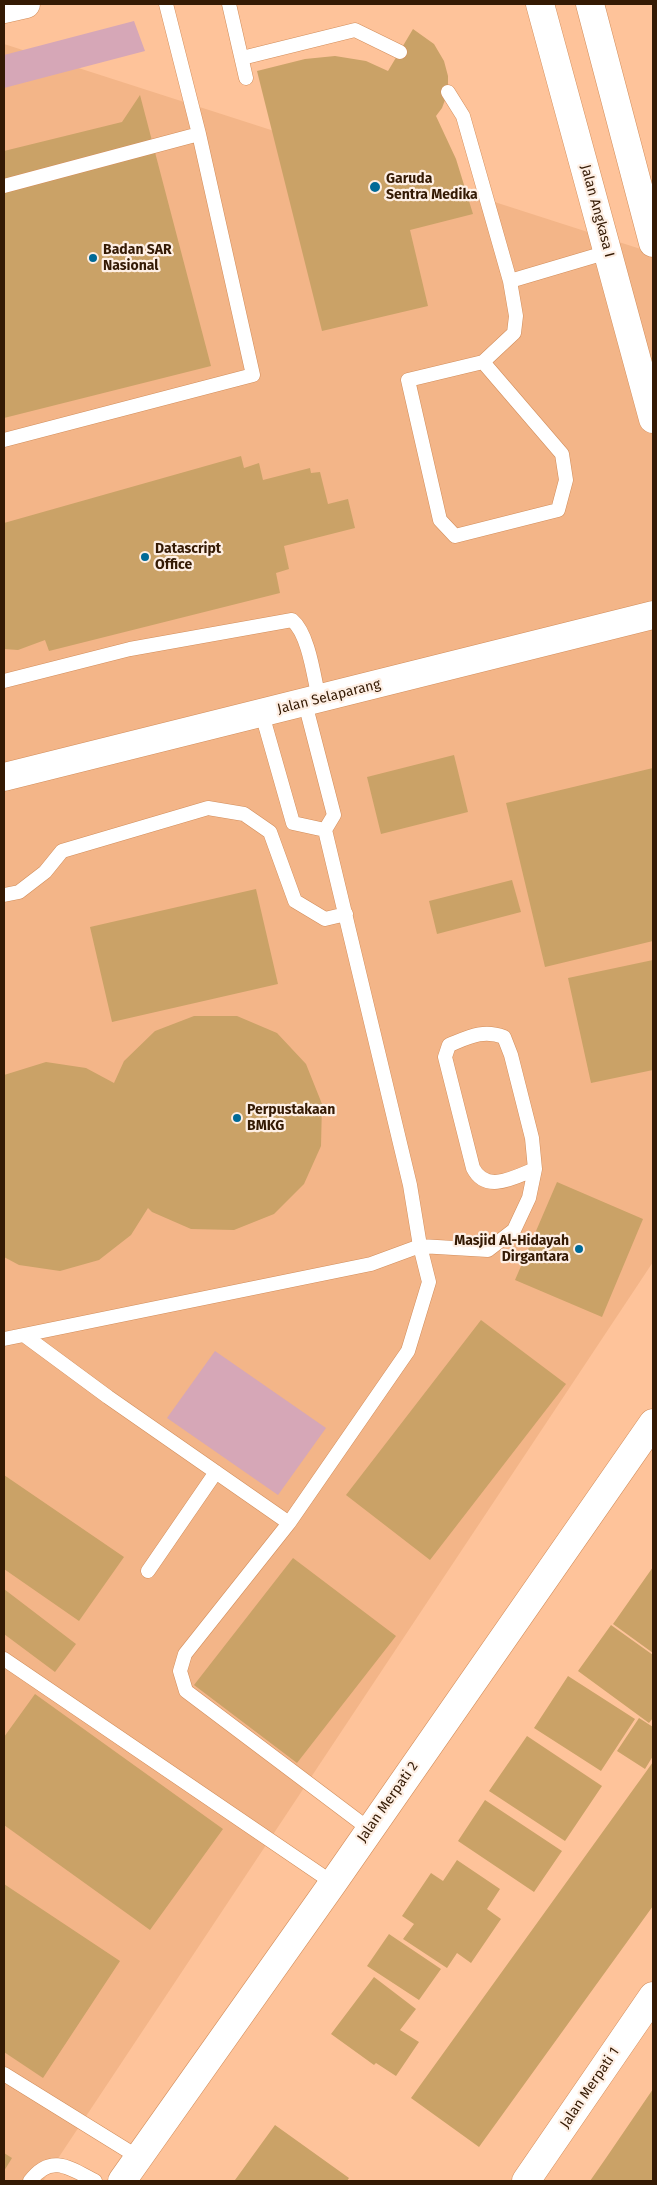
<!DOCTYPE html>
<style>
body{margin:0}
#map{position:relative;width:657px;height:2185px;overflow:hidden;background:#fec39a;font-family:"Fira Sans",sans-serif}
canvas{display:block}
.frame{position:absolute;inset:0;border:5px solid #341a04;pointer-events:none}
</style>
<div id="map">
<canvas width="657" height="2185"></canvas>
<div class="frame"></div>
</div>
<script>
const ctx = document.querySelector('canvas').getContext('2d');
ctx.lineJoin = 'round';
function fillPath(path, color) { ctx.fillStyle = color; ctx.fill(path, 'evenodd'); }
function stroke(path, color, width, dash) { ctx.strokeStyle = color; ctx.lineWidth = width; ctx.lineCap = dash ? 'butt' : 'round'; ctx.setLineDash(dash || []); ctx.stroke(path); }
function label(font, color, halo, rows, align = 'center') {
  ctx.font = font + ' "Fira Sans",sans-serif'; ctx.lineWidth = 4.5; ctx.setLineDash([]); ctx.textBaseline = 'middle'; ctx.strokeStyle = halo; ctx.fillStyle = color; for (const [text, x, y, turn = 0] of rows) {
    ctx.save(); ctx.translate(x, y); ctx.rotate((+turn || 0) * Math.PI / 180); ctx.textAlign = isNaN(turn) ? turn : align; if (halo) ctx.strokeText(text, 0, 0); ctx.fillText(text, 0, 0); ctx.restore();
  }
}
fillPath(new Path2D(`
 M4,44L653,253V1262L43,2181H4Z`), '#f3b588');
fillPath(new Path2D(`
 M134,21L145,51L4,88V55Z
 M215,1351L326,1428L278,1495L167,1418Z`), '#d6a7b7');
fillPath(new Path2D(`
 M413,29L434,44L444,61L448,76V92L442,108L436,116L456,159L473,214L410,230L428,306L322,331L257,71L305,59L335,56L366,61L388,71Z
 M140,95L211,366L4,418V151L122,122Z
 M241,456L244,468L259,463L263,480L310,468L311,473L320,472L328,504L348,499L355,528L284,546L289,569L276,573L280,593L49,651L45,640L18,650L4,649V523Z
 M454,755L468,812L381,834L367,777Z
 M653,768V941L545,967L506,803Z
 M512,880L521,912L437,934L429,901Z
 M256,889L278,984L112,1022L90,927Z
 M653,960V1070L591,1083L568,978Z
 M194,1016H237L277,1033L306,1064L322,1104L321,1146L304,1184L274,1214L234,1230L191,1229L152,1212L148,1208L131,1235L99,1260L60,1271L19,1265L4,1257V1075L46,1062L86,1068L114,1083L124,1061L155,1031Z
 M557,1182L643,1219L602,1317L515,1280Z
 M481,1320L566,1384L430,1560L346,1495Z
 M4,1475L124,1557L79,1621L4,1569Z
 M293,1558L396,1636L297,1763L194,1685Z
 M653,1567V1653L613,1624Z
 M4,1589L76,1644L55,1672L4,1634Z
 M611,1625L653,1655V1718L649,1723L578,1671Z
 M568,1676L635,1719L601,1771L534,1728Z
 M35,1694L223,1829L150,1930L4,1825V1737Z
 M639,1718L653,1727V1756L645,1769L617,1751Z
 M527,1736L602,1786L565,1841L489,1791Z
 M653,1762V1906L479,2147L411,2098Z
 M485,1800L562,1851L534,1892L458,1841Z
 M457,1860L500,1889L487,1909L501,1919L471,1963L457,1953L447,1968L403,1939L414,1924L402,1916L431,1873L443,1881Z
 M4,1884L120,1961L43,2078L4,2052Z
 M389,1934L441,1969L419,2000L367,1966Z
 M374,1977L416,2009L400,2030L419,2042L396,2076L376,2063L374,2065L331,2034Z
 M653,2089V2181H590L606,2158Z
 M275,2125L349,2178L347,2181L235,2180Z
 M4,2153L12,2158L4,2171Z`), '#caa267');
const lane = new Path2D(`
 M229,4L246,78
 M242,58L355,30L400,52
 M448,92L463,116L510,281L516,316L514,333L483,362L408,380L440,520L455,536L558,510L566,480L562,454L483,362
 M4,186L199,134
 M510,281L608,252
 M4,440L253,375L199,134L166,4
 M4,681L130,649L292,620C309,634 314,678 319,699
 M262,714L293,823L325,830
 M4,895L19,892L45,872L62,851L208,808L244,814L270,832L295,901L325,919L346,914
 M24,1335L108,1397L289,1523L408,1351L429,1282L420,1246L488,1250L514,1230L529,1198L535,1169L532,1138L511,1055L504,1037C483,1029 469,1037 449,1045L445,1057L473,1168C486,1194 515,1177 535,1169
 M4,1339L371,1264L420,1246L410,1185L325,830L334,815L305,703
 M289,1523L185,1654L180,1671L186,1691L369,1829
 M148,1571L216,1472
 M4,1659L333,1883
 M4,2074L138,2157
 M30,2181C51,2153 70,2168 95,2181`);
const street = new Path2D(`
 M4,777L653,615
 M122,2181L333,1883L653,1423
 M526,2181L653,1996`);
const secondary = new Path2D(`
 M540,4L653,419
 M590,4L653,243
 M4,9L26,4`);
stroke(lane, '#d28d5a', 15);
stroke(street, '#d28d5a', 29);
stroke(secondary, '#d28d5a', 29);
stroke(lane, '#fff', 14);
stroke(street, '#fff', 28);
stroke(secondary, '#fff', 28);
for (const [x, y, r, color] of [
 [375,187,6,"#006a97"],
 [93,258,5,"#006a97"],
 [145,557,5,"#006a97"],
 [237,1118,5,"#006a97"],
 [579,1249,5,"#006a97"]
]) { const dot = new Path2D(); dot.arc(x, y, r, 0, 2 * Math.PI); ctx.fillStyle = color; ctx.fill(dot); stroke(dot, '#feefe4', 2); }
label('bold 14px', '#341a04', '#feefe4', [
 ["Garuda",386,179],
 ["Sentra Medika",386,195],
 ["Badan SAR",103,250],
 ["Nasional",103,266],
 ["Datascript",155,549],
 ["Office",155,565],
 ["Perpustakaan",247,1110],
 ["BMKG",247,1126],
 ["Masjid Al-Hidayah",569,1241,"right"],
 ["Dirgantara",569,1257,"right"]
], 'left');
label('14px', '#341a04', '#feefe4', [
 ["Jalan Angkasa I",597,211,75],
 ["Jalan Selaparang",329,697,-14],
 ["Jalan Merpati 2",388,1802,-55],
 ["Jalan Merpati 1",590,2088,-56]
]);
</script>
